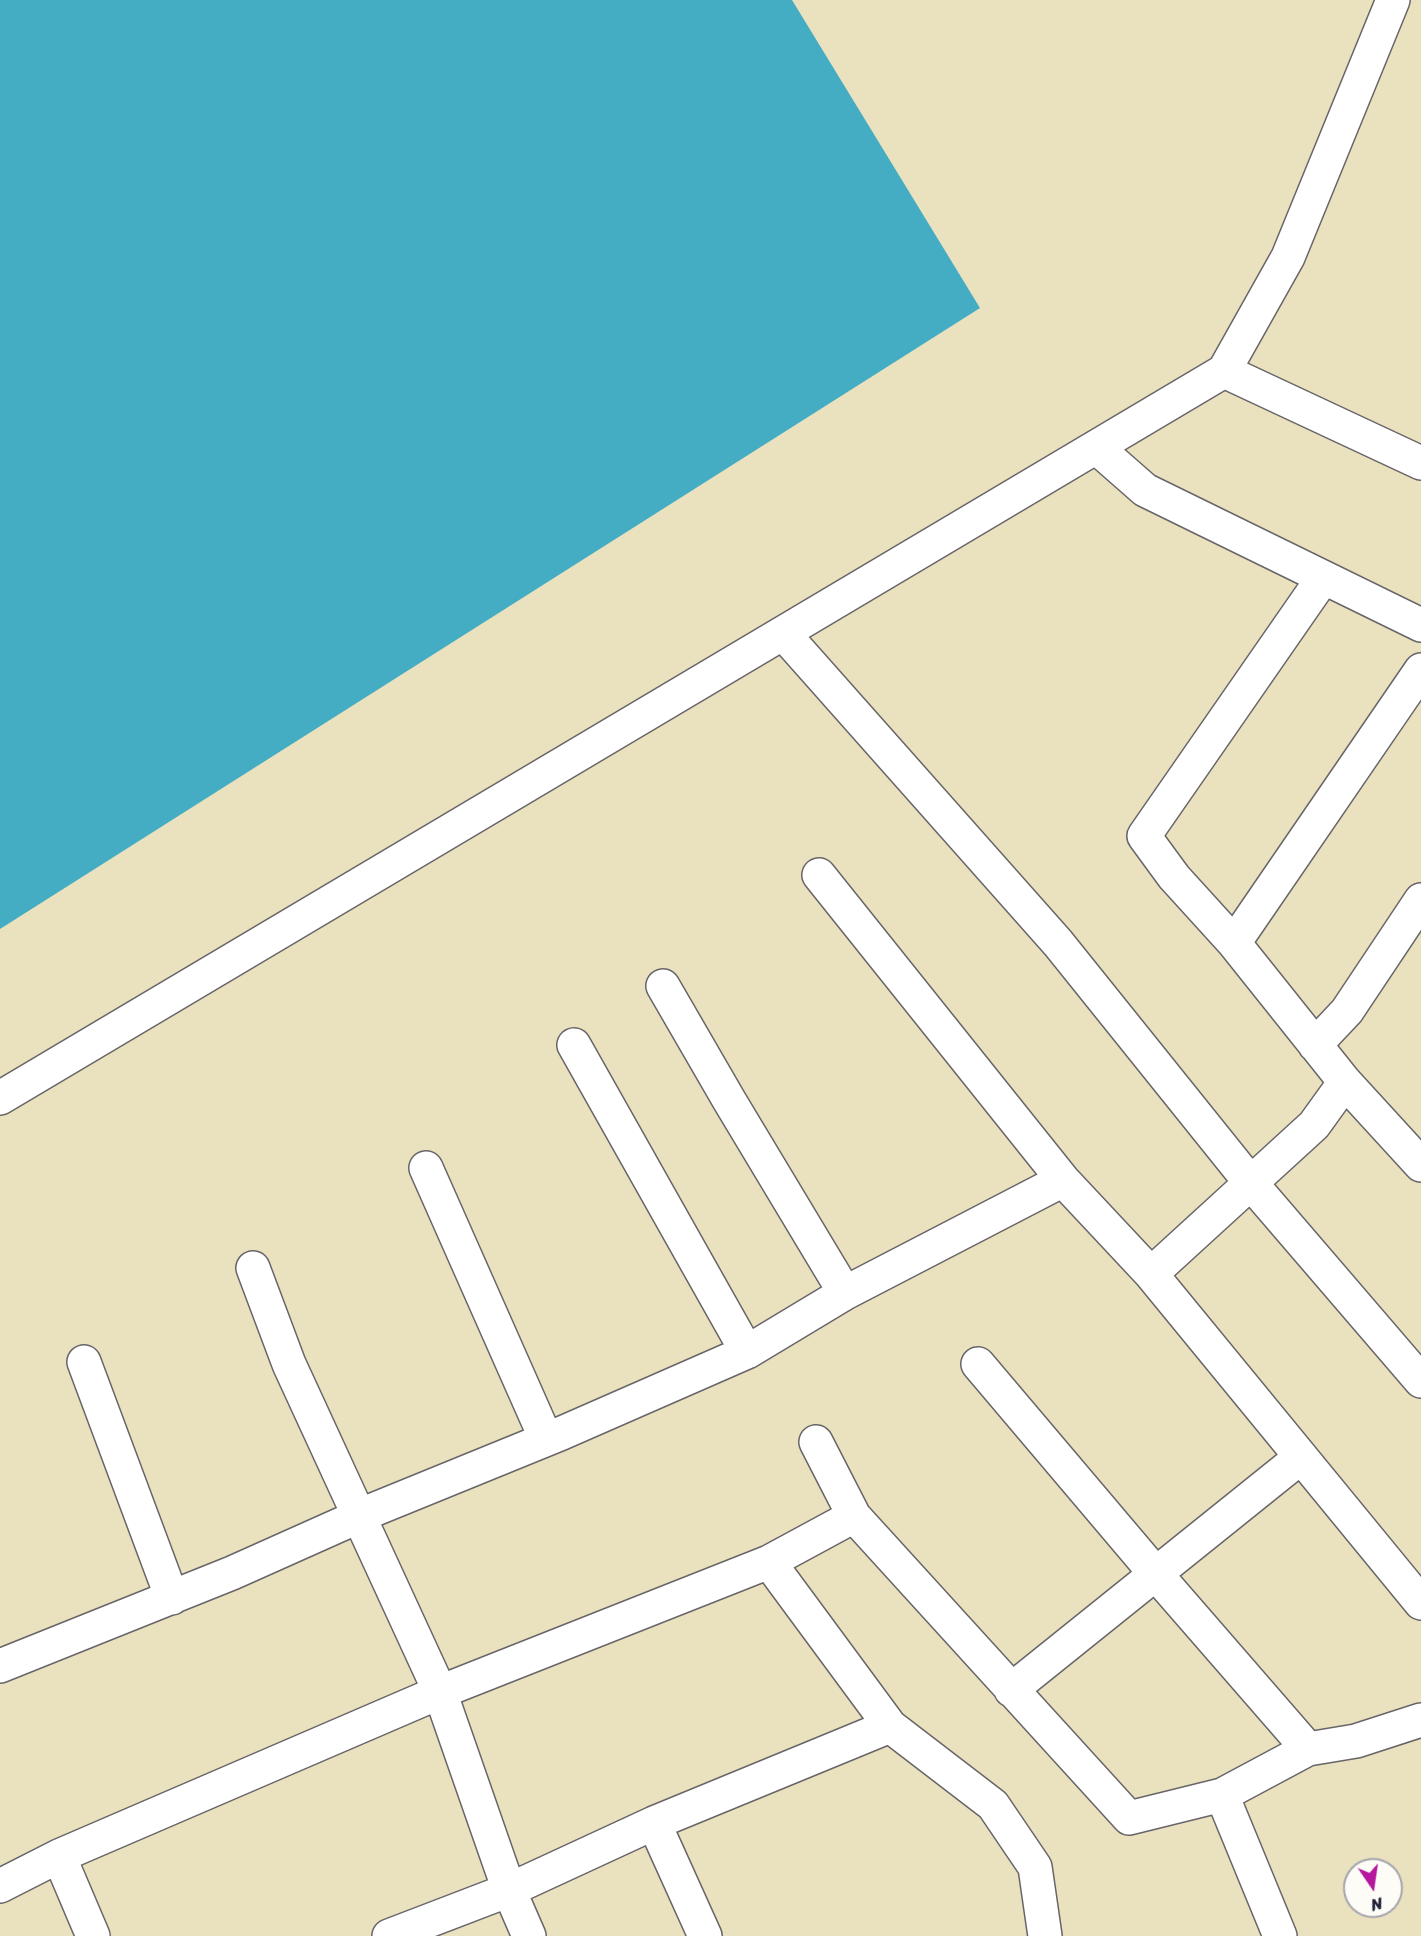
<!DOCTYPE html>
<style>
body{margin:0}
#map{position:relative;width:1421px;height:1936px;overflow:hidden;background:#eae1be;font-family:Sriracha,sans-serif}
canvas{display:block}
.north{position:absolute;left:1343px;top:1858px;width:60px;height:60px;box-sizing:border-box;background:#fdfcf7;border:2px solid #a5a5ac;border-radius:50%;rotate:167deg;font-size:16px;font-weight:700;line-height:24px;text-align:center;color:#22223b}
.north::after{content:'';display:block;margin:auto;width:21px;height:27px;background:#b5179e;clip-path:polygon(50% 0,100% 100%,50% 72%,0 100%)}
</style>
<div id="map">
<canvas width="1421" height="1936"></canvas>
<div class="north">N</div>
</div>
<script>
const ctx = document.querySelector('canvas').getContext('2d');
ctx.lineJoin = 'round';
function fillPath(path, color) { ctx.fillStyle = color; ctx.fill(path, 'evenodd'); }
function stroke(path, color, width, dash) { ctx.strokeStyle = color; ctx.lineWidth = width; ctx.lineCap = dash ? 'butt' : 'round'; ctx.setLineDash(dash || []); ctx.stroke(path); }
fillPath(new Path2D(`
 M0,0H792L980,308L0,929Z`), '#44acc3');
const minor = new Path2D(`
 M1224,371L1421,463
 M1096,447L1145,490L1421,625
 M1323,578L1144,836L1174,877L1234,943L1345,1082L1421,1165
 M783,633L1058,943L1250,1182L1421,1381
 M819,875L1063,1180L1151,1274L1421,1603
 M1234,943L1421,670
 M663,986L729,1100L845,1293
 M574,1045L747,1352
 M1315,1045L1347,1011L1421,900
 M0,1098L1224,371L1288,257L1393,0
 M426,1168L546,1439
 M253,1268L289,1364L440,1692L509,1890L529,1936
 M1151,1274L1314,1125L1345,1082
 M84,1362L172,1598
 M978,1364L1155,1573L1308,1749
 M816,1442L854,1516
 M0,1666L232,1573L373,1510L562,1433L747,1352L845,1293L1063,1180
 M1011,1690L1301,1457
 M1222,1795L1280,1936
 M654,1823L705,1936
 M59,1856L93,1936
 M0,1886L59,1856L440,1692L769,1562
 M389,1936L509,1890L654,1823L890,1726
 M1045,1936L1035,1867L993,1805L890,1726L769,1562L854,1516L1129,1818L1222,1795L1308,1749L1356,1741L1421,1720`);
stroke(minor, '#686569', 36);
stroke(minor, '#fff', 33);
</script>
